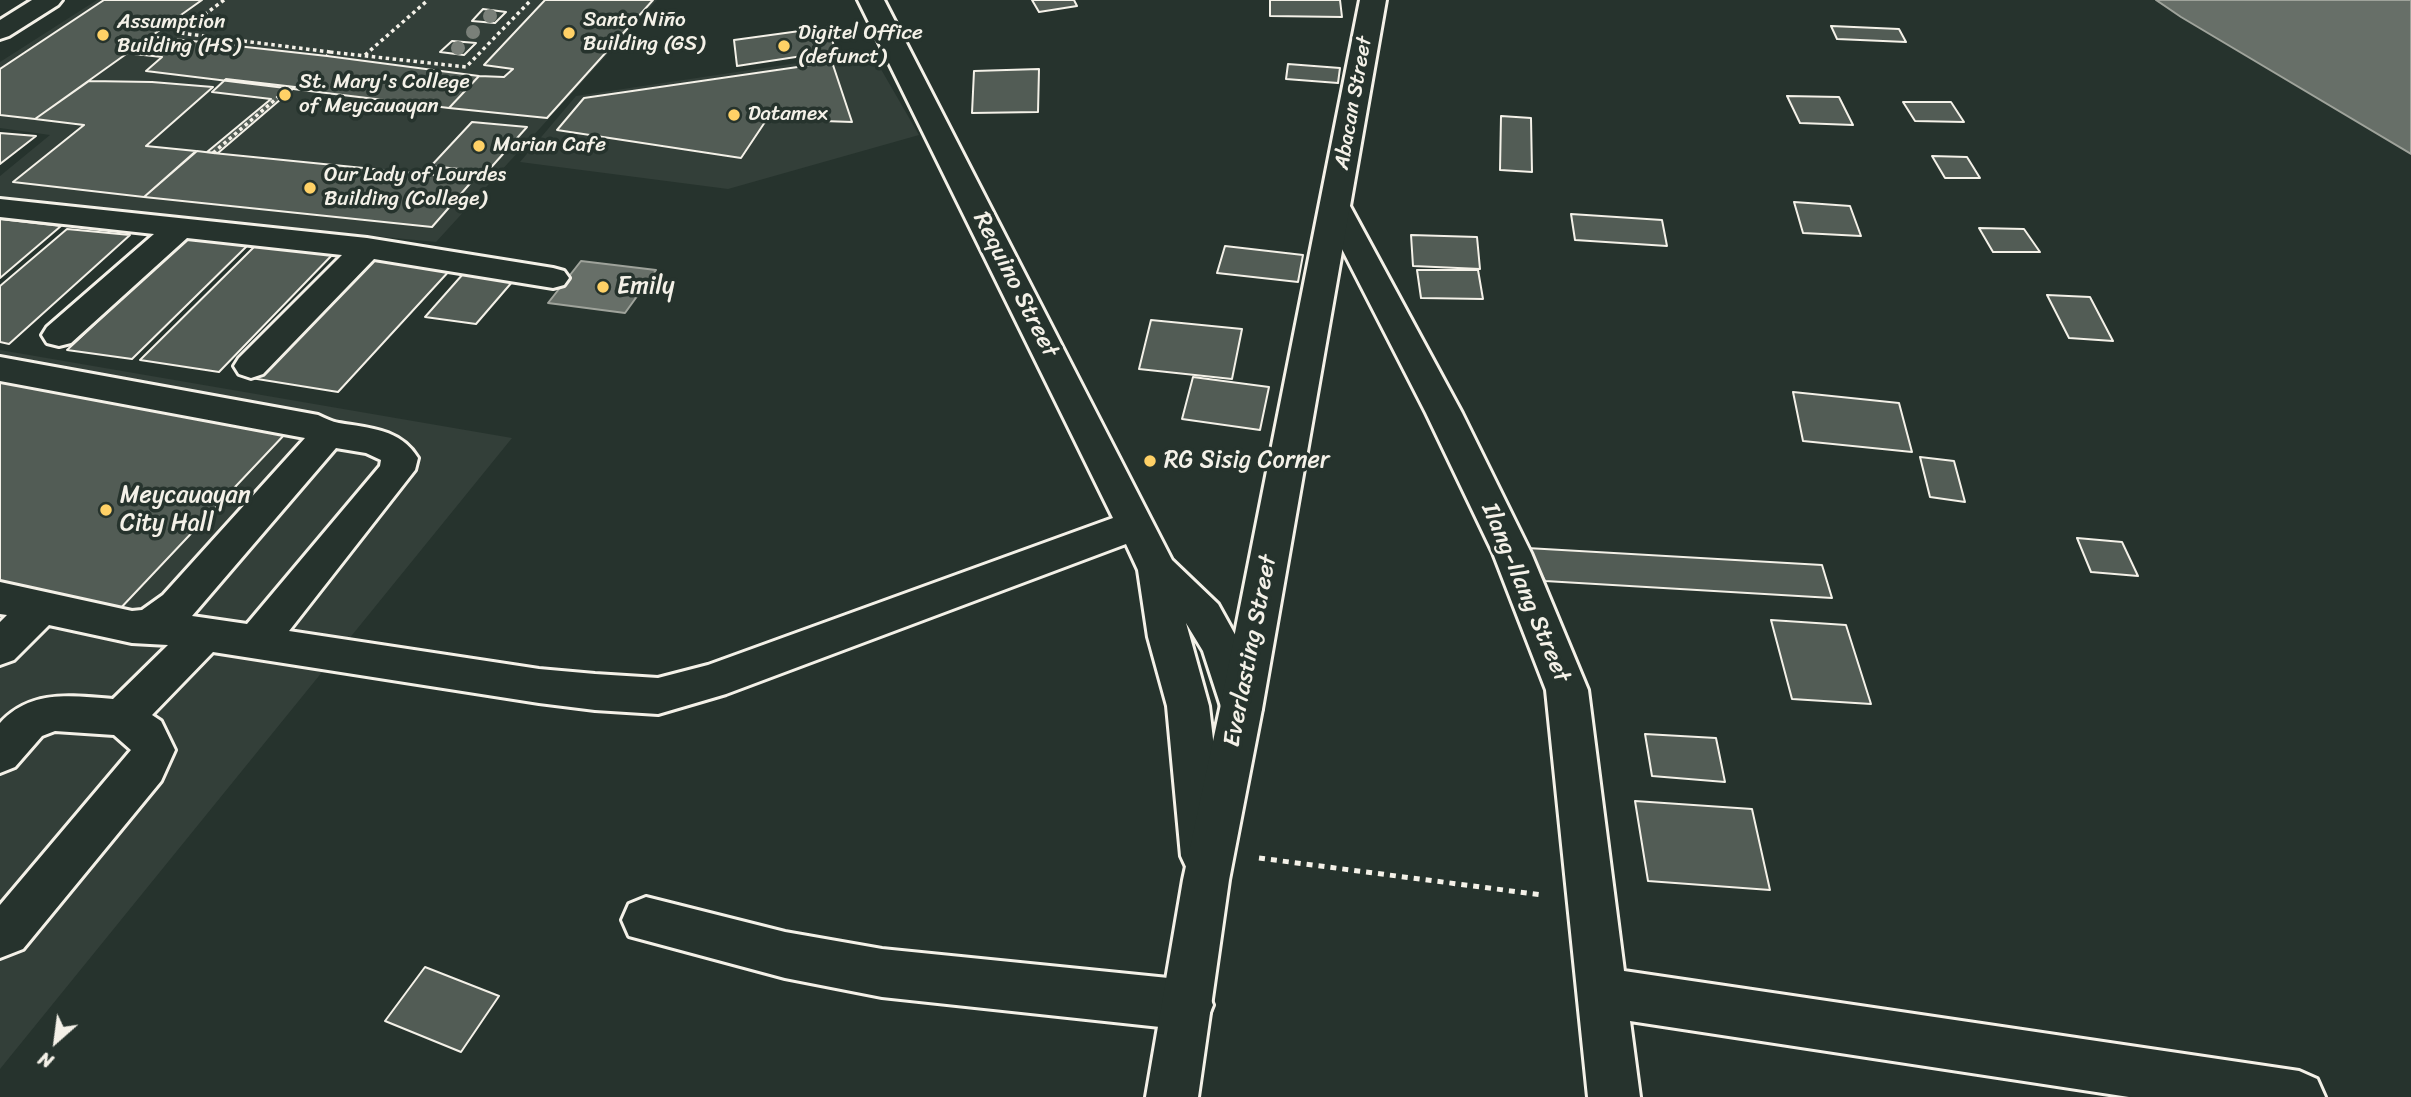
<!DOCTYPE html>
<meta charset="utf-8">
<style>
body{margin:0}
#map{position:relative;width:2411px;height:1097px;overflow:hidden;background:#26332d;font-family:Sriracha,sans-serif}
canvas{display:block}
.north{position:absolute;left:21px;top:1006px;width:70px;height:70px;-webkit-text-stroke:5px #26332d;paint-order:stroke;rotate:208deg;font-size:19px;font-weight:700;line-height:28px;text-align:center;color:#f4f1e8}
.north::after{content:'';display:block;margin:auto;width:24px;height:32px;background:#f4f1e8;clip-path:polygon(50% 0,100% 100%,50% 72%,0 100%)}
</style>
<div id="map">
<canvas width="2411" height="1097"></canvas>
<div class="north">N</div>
</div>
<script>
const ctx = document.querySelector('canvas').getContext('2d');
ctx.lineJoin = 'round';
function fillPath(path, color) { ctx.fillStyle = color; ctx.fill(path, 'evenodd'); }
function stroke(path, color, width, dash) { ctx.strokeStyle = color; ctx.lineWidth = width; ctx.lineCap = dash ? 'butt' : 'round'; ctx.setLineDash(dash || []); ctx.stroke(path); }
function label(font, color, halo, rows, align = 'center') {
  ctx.font = font + ' Sriracha,sans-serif'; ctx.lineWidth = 7; ctx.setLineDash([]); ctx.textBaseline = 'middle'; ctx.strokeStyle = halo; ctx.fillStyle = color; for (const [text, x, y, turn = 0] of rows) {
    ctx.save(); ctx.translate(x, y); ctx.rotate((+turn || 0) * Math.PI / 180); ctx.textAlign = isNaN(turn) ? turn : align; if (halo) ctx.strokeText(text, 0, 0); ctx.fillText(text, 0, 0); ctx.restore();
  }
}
fillPath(new Path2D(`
 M97,0H657L436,242L0,200V176L50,135L0,128V62Z
 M871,52L919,135L728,189L520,162L576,96Z
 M0,350L512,438L0,1069Z`), '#333f39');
const water = new Path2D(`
 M2156,0H2411V154L2181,17Z
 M581,261L656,270L625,313L548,303Z`);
fillPath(water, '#676f68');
stroke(water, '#9fa39b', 2);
const building = new Path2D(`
 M104,0H202L35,119L0,115V69Z
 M545,0H653L547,118L449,108L479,76L504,77L513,69L484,65Z
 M1032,0H1074L1077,6L1039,12Z
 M1270,0H1340L1342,17L1270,16Z
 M483,9L506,12L495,23L472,21Z
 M483,9L506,12L495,23L472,21Z
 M1831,26L1899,29L1906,42L1837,39Z
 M829,27L835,51L737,66L734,40Z
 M156,37L327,56L479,76L449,108L146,71L162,57L134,54Z
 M452,41L476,43L464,55L440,52Z
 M452,41L476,43L464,55L440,52Z
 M832,62L852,122L767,119L741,158L557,130L584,98Z
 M1288,64L1340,68L1338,83L1286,79Z
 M1039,69L1038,112L972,113L974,71Z
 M226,79L295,87L218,153L207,152L271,99L212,92Z
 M89,81L152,82L213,87L146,146L196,151L144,197L13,182L84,125L35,119Z
 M1787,96L1839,97L1853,125L1800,123Z
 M1903,102H1951L1964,122L1915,121Z
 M1501,116L1531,118L1532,172L1500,170Z
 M472,122L527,127L487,172L431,166Z
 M0,133L36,136L0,164Z
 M197,151L213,153L474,179L432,227L144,197Z
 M1932,156L1967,157L1980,178H1945Z
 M1794,202L1850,206L1861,236L1803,233Z
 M1571,214L1662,220L1667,246L1575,240Z
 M0,219L61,226L0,278Z
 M1979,228L2024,229L2040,252H1993Z
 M67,229L130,235L9,344L0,342V286Z
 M1411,235L1477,237L1480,269L1413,266Z
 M187,237L248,245L132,359L67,350Z
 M257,244L335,252L219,372L140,360Z
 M1225,246L1303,255L1298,282L1217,273Z
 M368,256L451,269L338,392L251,378Z
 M1417,270H1478L1483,299L1421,298Z
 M463,274L513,281L476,324L425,317Z
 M2047,295L2090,297L2113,341L2069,338Z
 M1151,320L1242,329L1232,379L1139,369Z
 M1193,377L1269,387L1260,430L1182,419Z
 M0,382L286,433L117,612L0,588Z
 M1793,392L1899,403L1912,452L1803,441Z
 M1920,457L1954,461L1965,502L1930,497Z
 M2077,538L2122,542L2138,576L2091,572Z
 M1527,548L1822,565L1832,598L1545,581Z
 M1771,620L1846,625L1871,704L1792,699Z
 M1645,734L1716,738L1725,782L1652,776Z
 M1635,801L1752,809L1770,890L1648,881Z
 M425,967L499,996L461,1052L385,1021Z`);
fillPath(building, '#525c55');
stroke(building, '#f4f1e8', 2);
const minor = new Path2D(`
 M858,0H884L1172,560L1218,604L1243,649L1262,709L1256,722L1241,727L1226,722L1203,651L1186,623L1209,706L1227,856L1220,871L1204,877L1188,871L1181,856L1167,706L1148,637L1138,570L1126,544L726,694L658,714L595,710L539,703L213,652L152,715L161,721L175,750L161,781L23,949L0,958V905L131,750L114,735L55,731L42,736L15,767L0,773V723C31,689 71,696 113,699L168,645L132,643L49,625L14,660L0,665V622L7,615L0,614V582L132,611L142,610L163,595L305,438L0,381V357L318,415C325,418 332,422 339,423C369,428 401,429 418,458L415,470L289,631L539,669L595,674L658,678L708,665L1113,518ZM336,448L366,453L381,460L380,466L247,624L192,616Z
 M1335,197L1346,200L1350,206L1462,413L1531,553L1588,690L1624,971L2299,1071L2317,1079L2325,1097H2129L1630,1021L1640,1097H1588L1546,690L1493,553L1426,413L1320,206L1324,200Z
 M0,199L367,238L553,268L564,271L569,278L564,285L553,288L374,259L263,374L251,378L239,374L234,366L239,358L342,255L187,238L71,343L59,346L47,343L42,335L47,327L154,234L0,217Z
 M646,897L785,932L882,949L1188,980L1206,988L1213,1005L1206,1022L1188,1030L882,997L785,978L629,936L622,920L629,904Z`);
const major = new Path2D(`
 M1360,0H1386L1262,709L1229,880L1198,1097H1146L1183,880L1220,709Z`);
const highway = new Path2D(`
 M32,0H62L58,5L9,36L0,39V20Z`);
stroke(minor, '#f4f1e8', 6);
stroke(major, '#f4f1e8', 6);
stroke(highway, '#f4f1e8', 6);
stroke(new Path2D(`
 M224,0L180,33L330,52L327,56
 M330,52L466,67L531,0
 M365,55L428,0
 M213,153L291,86`), '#f4f1e8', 3.5, [3.5, 3.5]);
stroke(new Path2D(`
 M1259,858L1542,895`), '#f4f1e8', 5, [6, 6]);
fillPath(minor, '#26332d');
fillPath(major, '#26332d');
fillPath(highway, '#26332d');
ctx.fillStyle = '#7a8079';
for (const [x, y] of [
 [490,16],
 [473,32],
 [458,48]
]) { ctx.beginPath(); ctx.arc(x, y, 7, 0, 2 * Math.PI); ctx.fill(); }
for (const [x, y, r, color] of [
 [569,33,7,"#ffd166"],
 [103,35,7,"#ffd166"],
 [784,46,7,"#ffd166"],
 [285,95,7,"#ffd166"],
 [734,115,7,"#ffd166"],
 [479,146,7,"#ffd166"],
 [310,188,7,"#ffd166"],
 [603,287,7,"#ffd166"],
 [1150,461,7,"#ffd166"],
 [106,510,7,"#ffd166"]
]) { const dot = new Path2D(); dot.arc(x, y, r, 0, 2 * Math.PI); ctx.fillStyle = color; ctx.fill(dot); stroke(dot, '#26332d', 2.5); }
label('21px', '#f4f1e8', '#26332d', [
 ["Santo Niño",583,21],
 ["Building (GS)",583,45],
 ["Assumption",117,23],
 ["Building (HS)",117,47],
 ["Digitel Office",798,34],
 ["(defunct)",798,58],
 ["St. Mary's College",299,83],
 ["of Meycauayan",299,107],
 ["Datamex",748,115],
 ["Marian Cafe",493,146],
 ["Our Lady of Lourdes",324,176],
 ["Building (College)",324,200]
], 'left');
label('21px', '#f4f1e8', '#26332d', [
 ["Abacan Street",1354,103,-80]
]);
label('24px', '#f4f1e8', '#26332d', [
 ["Requino Street",1015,285,63],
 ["Ilang-Ilang Street",1525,593,67],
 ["Everlasting Street",1251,651,-79]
]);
label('24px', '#f4f1e8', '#26332d', [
 ["Emily",617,287],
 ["RG Sisig Corner",1164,461],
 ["Meycauayan",120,496],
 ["City Hall",120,524]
], 'left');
</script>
